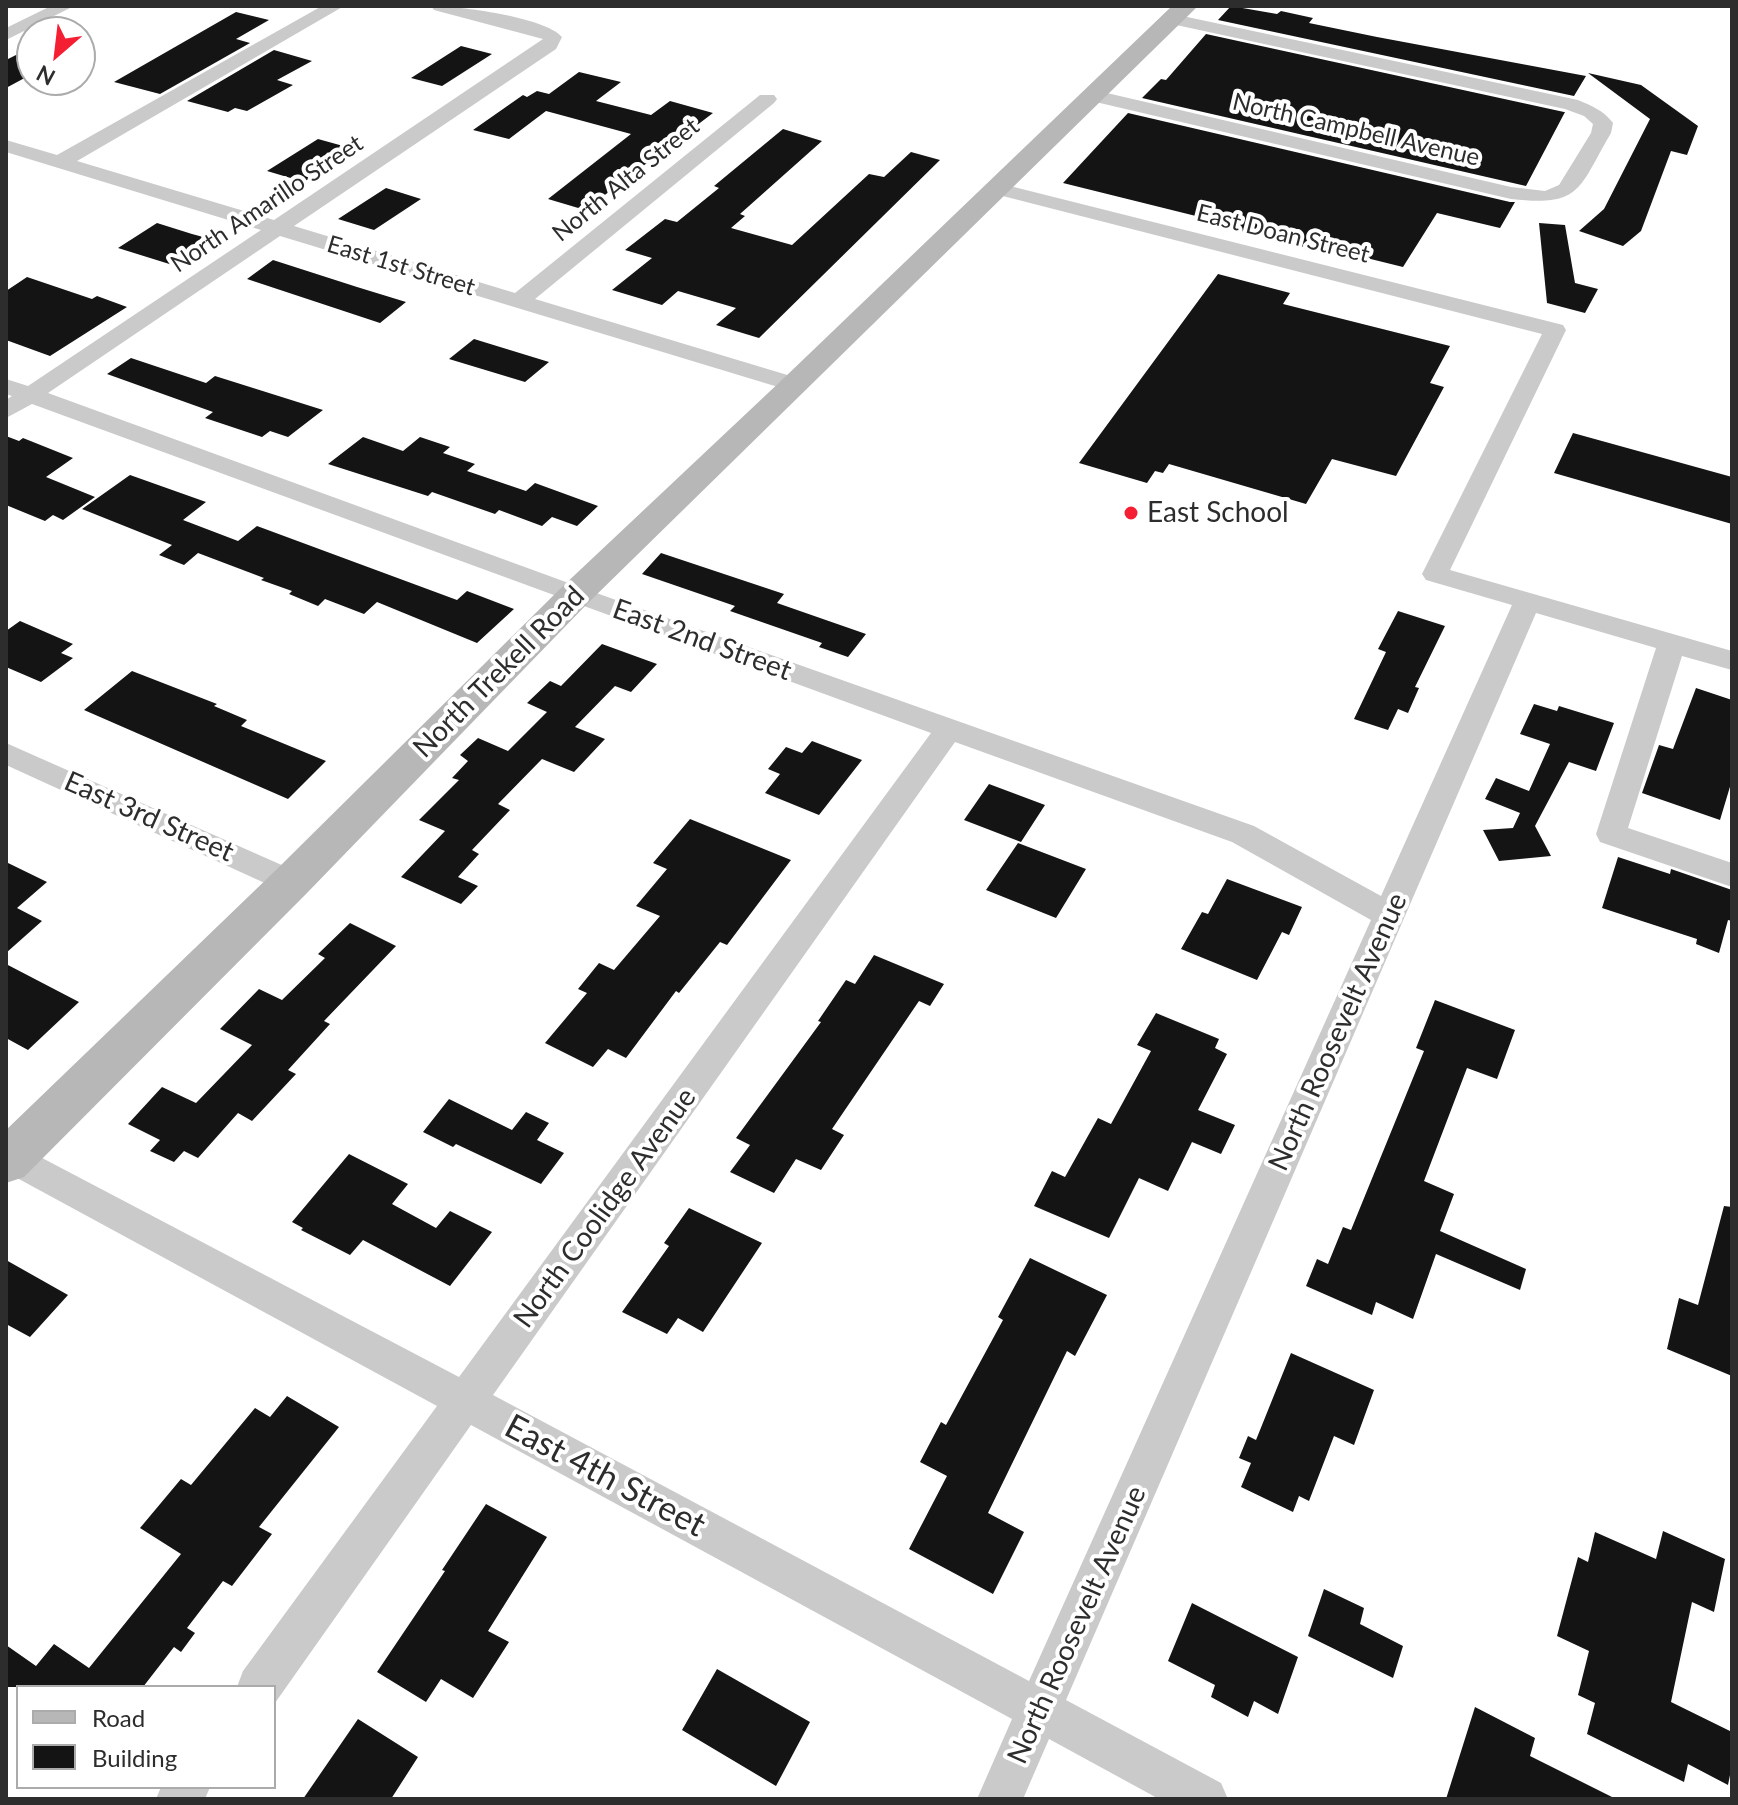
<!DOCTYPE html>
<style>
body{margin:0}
#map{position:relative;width:1738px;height:1805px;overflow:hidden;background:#fff;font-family:Lato,sans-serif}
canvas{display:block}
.frame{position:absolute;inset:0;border:8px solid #2d2d2d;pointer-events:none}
.legend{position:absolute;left:16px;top:1685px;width:260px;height:104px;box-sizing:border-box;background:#fff;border:2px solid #ababab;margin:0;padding:10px 14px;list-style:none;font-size:24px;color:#2d2d2d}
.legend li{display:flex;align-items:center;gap:16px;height:40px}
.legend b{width:40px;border:2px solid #ababab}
.north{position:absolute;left:16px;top:16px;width:80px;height:80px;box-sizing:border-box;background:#fff;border:2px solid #ababab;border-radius:50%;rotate:208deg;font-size:22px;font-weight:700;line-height:32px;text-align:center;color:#2d2d2d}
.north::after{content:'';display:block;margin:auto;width:28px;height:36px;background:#f41f33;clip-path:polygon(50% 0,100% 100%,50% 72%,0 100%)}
</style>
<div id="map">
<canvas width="1738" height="1805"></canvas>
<div class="frame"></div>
<ul class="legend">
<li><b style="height:10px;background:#b7b7b7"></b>Road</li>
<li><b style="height:22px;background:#141414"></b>Building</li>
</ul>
<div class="north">N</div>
</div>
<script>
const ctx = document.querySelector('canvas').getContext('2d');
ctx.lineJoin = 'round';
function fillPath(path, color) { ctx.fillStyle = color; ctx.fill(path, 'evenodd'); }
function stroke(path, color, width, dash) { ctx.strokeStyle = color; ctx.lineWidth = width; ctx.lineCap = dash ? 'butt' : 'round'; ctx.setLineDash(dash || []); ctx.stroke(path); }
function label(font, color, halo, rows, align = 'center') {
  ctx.font = font + ' Lato,sans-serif'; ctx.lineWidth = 8; ctx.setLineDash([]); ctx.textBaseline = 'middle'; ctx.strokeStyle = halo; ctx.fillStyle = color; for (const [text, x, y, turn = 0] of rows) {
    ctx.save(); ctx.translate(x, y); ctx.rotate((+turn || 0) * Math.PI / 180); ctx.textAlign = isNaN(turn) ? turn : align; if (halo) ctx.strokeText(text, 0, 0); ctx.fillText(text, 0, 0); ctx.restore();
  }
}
fillPath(new Path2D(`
 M1231,6L1277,14L1281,11L1313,18L1309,23L1377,37L1586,76L1574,96L1218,20Z
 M236,12L269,20L236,39L250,43L160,94L114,82Z
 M1206,34L1564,112H1565L1526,186L1142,98L1161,79L1166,80Z
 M461,46L492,54L442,86L411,78Z
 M32,47V74L6,88V60Z
 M274,50L312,61L277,80L293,85L247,111L235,108L228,112L187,101Z
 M579,72L621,82L596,101L651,115L670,101L713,113L585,210L548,199L631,134L546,111L509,139L473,130L523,95L527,97L537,91L549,94Z
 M1588,73L1641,85L1698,126L1687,155L1671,151L1641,231L1623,246L1579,231L1604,209L1650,119Z
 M1128,113L1510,202H1515L1500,228L1437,213L1403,267L1306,243L1304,247L1269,238L1214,224L1216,221L1063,183Z
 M783,129L822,141L740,214L745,216L731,228L792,245L869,174L884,177L911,152L940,160L759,338L716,325L736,308L678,291L662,305L612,290L652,258L625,250L665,219L677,222L719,188L714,186Z
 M318,139L354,149L304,182L267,171Z
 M386,188L421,199L374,230L338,219Z
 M157,223L192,234L218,241L179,267L118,248Z
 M1539,223L1565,225L1575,283L1598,289L1585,313L1547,303Z
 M273,260L357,287L406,302L380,323L247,279Z
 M1218,274L1290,293L1283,304L1450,346L1430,383L1444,387L1396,476L1332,459L1306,504L1169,464L1163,473L1155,471L1147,483L1079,463Z
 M27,277L92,299L97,296L127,307L50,356L6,340V291Z
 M474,339L549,362L525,382L449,359Z
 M131,358L206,383L215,376L323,410L288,437L270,431L262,437L205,418L213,412L107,374Z
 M1573,433L1732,477V524L1554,473Z
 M6,436L19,441L23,438L73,458L46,477L95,497L63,520L53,515L45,521L6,505Z
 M363,437L403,451L420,437L450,447L443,453L475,464L467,471L526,491L535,483L598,506L577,526L552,517L542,526L499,510L495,514L432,492L428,496L328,464Z
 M130,475L206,502L183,520L238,541L257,526L457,600L467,591L514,609L477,643L377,602L364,614L325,599L318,606L289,594L292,591L261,580L264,578L198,553L184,565L159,555L172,545L82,509Z
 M661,553L784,594L777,603L866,634L848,657L819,647L822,643L730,611L735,606L642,574Z
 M1398,611L1445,626L1415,687L1419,688L1408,713L1398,709L1388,730L1354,719L1386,652L1378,649Z
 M20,621L73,644L61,653L73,658L41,682L6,667V631Z
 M602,644L657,664L631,692L615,686L575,727L605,739L574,772L542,759L498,804L510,810L472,850L479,854L458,877L478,886L461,904L401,877L445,831L419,820L459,780L452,778L468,761L460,755L478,738L508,751L547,712L527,703L550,681L561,686Z
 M132,671L217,704L214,706L247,720L241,726L326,761L288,799L84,710Z
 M1696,688L1732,700V780L1720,820L1642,793L1659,745L1673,749Z
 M1534,704L1557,711L1559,706L1614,723L1596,771L1569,762L1535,826L1551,856L1499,861L1483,830L1513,828L1520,813L1485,799L1496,778L1529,791L1550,744L1520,734Z
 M812,741L862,760L819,815L765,793L780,774L768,769L786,747L802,753Z
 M989,784L1045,805L1021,842L964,820Z
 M690,819L791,860L727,945L720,942L679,993L676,991L626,1058L608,1049L593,1067L545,1043L587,993L578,989L599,963L614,970L660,916L636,906L667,869L653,863Z
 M1018,843L1086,869L1056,918L986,890Z
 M1618,857L1670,874L1671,869L1732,890V921L1728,920L1719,953L1696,944L1697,939L1602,908Z
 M6,862L47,882L17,908L42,921L6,953Z
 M1227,879L1302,907L1289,935L1282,932L1257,980L1181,949L1202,912L1208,914Z
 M350,923L396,946L324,1021L330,1024L288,1070L296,1074L252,1121L238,1113L198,1158L184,1151L174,1162L150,1151L160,1140L128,1124L162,1087L196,1103L252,1045L220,1029L259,989L282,1000L325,958L318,954Z
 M874,955L944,984L930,1006L919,1001L832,1129L844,1135L821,1170L796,1159L774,1193L730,1172L750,1145L736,1138L821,1022L818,1021L846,980L855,984Z
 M6,964L79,1002L28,1050L6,1038Z
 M1435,1000L1515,1030L1497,1079L1467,1068L1424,1181L1454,1194L1440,1231L1526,1269L1520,1290L1436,1254L1413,1319L1376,1302L1372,1315L1306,1286L1317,1259L1328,1264L1343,1227L1351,1230L1424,1051L1416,1048Z
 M1156,1013L1219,1039L1215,1048L1227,1054L1198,1110L1235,1125L1221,1154L1192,1142L1168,1191L1139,1178L1109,1238L1034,1206L1052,1171L1065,1177L1098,1118L1111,1124L1151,1051L1137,1045Z
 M449,1099L512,1130L526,1112L549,1123L537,1140L564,1153L541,1184L456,1144L453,1147L423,1132Z
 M349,1154L408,1184L392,1204L436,1228L450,1211L492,1232L450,1286L363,1240L350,1255L301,1230L303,1228L292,1222Z
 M1724,1206L1732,1207V1376L1667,1349L1679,1298L1698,1305Z
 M689,1208L762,1243L703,1332L678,1318L667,1334L622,1312L669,1246L664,1243Z
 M1030,1258L1107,1295L1075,1356L1067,1351L988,1513L1024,1532L993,1594L909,1549L947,1476L920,1462L941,1422L946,1425L1003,1320L998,1317Z
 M6,1260L68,1295L30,1337L6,1324Z
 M1291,1353L1374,1390L1354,1445L1334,1436L1309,1501L1299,1496L1293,1512L1241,1487L1251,1463L1239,1458L1248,1436L1256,1440Z
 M287,1396L339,1427L259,1527L272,1534L232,1586L223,1581L187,1628L195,1633L181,1652L174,1647L143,1687H6V1645L36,1666L54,1644L89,1668L181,1554L140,1528L181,1479L191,1485L255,1408L270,1417Z
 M486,1504L547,1537L488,1631L509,1642L473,1698L441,1679L426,1702L377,1672L445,1571L442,1570Z
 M1663,1531L1725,1559L1714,1612L1692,1602L1671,1702L1732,1732V1765L1728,1785L1688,1764L1684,1782L1587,1734L1595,1703L1578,1695L1589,1651L1557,1636L1578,1557L1588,1562L1595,1532L1656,1559Z
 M1324,1589L1364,1608L1360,1624L1403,1646L1393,1678L1308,1636Z
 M1192,1603L1298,1657L1278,1714L1254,1701L1248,1717L1211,1697L1215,1685L1168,1661Z
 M717,1669L810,1722L776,1786L682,1730Z
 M1475,1707L1535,1738L1530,1756L1616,1799H1446Z
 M358,1719L418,1757L391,1799H303Z`), '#141414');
fillPath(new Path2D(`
 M51,6H74L6,40V28Z
 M322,6H344L77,161L274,220L543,39L434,10L431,6C459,6 545,17 562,37L556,49L294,226L515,293L760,95H774L777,99L774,103L535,299L804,380L808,385L804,390H788L280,236L48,393L585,589L1254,826L1381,896L1512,605L1426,580L1422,574L1542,334L991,193L988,189L998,183L1563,325L1566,330L1450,570L1732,651V670L1682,656L1628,828L1732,863V887L1600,842L1596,834L1656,648L1536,613L1066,1700L1221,1783L1228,1799H1159L1049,1739L1023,1799H977L1012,1719L471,1425L275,1703L274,1687H237L243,1671L437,1406L6,1172V1139L459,1377L931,733L32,404L6,418V400L12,396L6,394V379L28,386L261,230L6,152V140L57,155ZM955,742L1232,842L1371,920L1029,1681L493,1395Z
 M1173,14L1578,100C1592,106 1603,110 1613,123L1611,133C1578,189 1582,207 1511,199L1087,100L1084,96L1094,90L1511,187L1545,191L1559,185L1591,133L1593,124L1584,116L1565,109L1167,23L1164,19L1167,15Z
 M6,743L302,874L307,882L302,890L291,894L280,890L6,765Z
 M161,1787H210L205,1799H156Z`), '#cacaca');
fillPath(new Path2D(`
 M1172,6H1198L588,603L306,894L24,1177L6,1183V1130L276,870L562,587L784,378Z`), '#b7b7b7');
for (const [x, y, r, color] of [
 [1131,513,8,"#f41f33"]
]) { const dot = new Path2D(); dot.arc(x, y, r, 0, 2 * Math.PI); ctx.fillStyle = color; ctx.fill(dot); stroke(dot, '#fff', 3); }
label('24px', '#2d2d2d', '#fff', [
 ["North Campbell Avenue",1356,130,13],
 ["North Alta Street",626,180,-39],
 ["North Amarillo Street",267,204,-34],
 ["East Doan Street",1283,234,14],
 ["East 1st Street",401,266,17]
]);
label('28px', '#2d2d2d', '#fff', [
 ["East School",1147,513]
], 'left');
label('28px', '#2d2d2d', '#fff', [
 ["East 2nd Street",702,640,20],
 ["North Trekell Road",499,672,-45],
 ["East 3rd Street",149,817,24],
 ["North Roosevelt Avenue",1338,1032,-66],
 ["North Coolidge Avenue",605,1208,-54],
 ["North Roosevelt Avenue",1077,1625,-66]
]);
label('34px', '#2d2d2d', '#fff', [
 ["East 4th Street",605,1476,28]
]);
</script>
